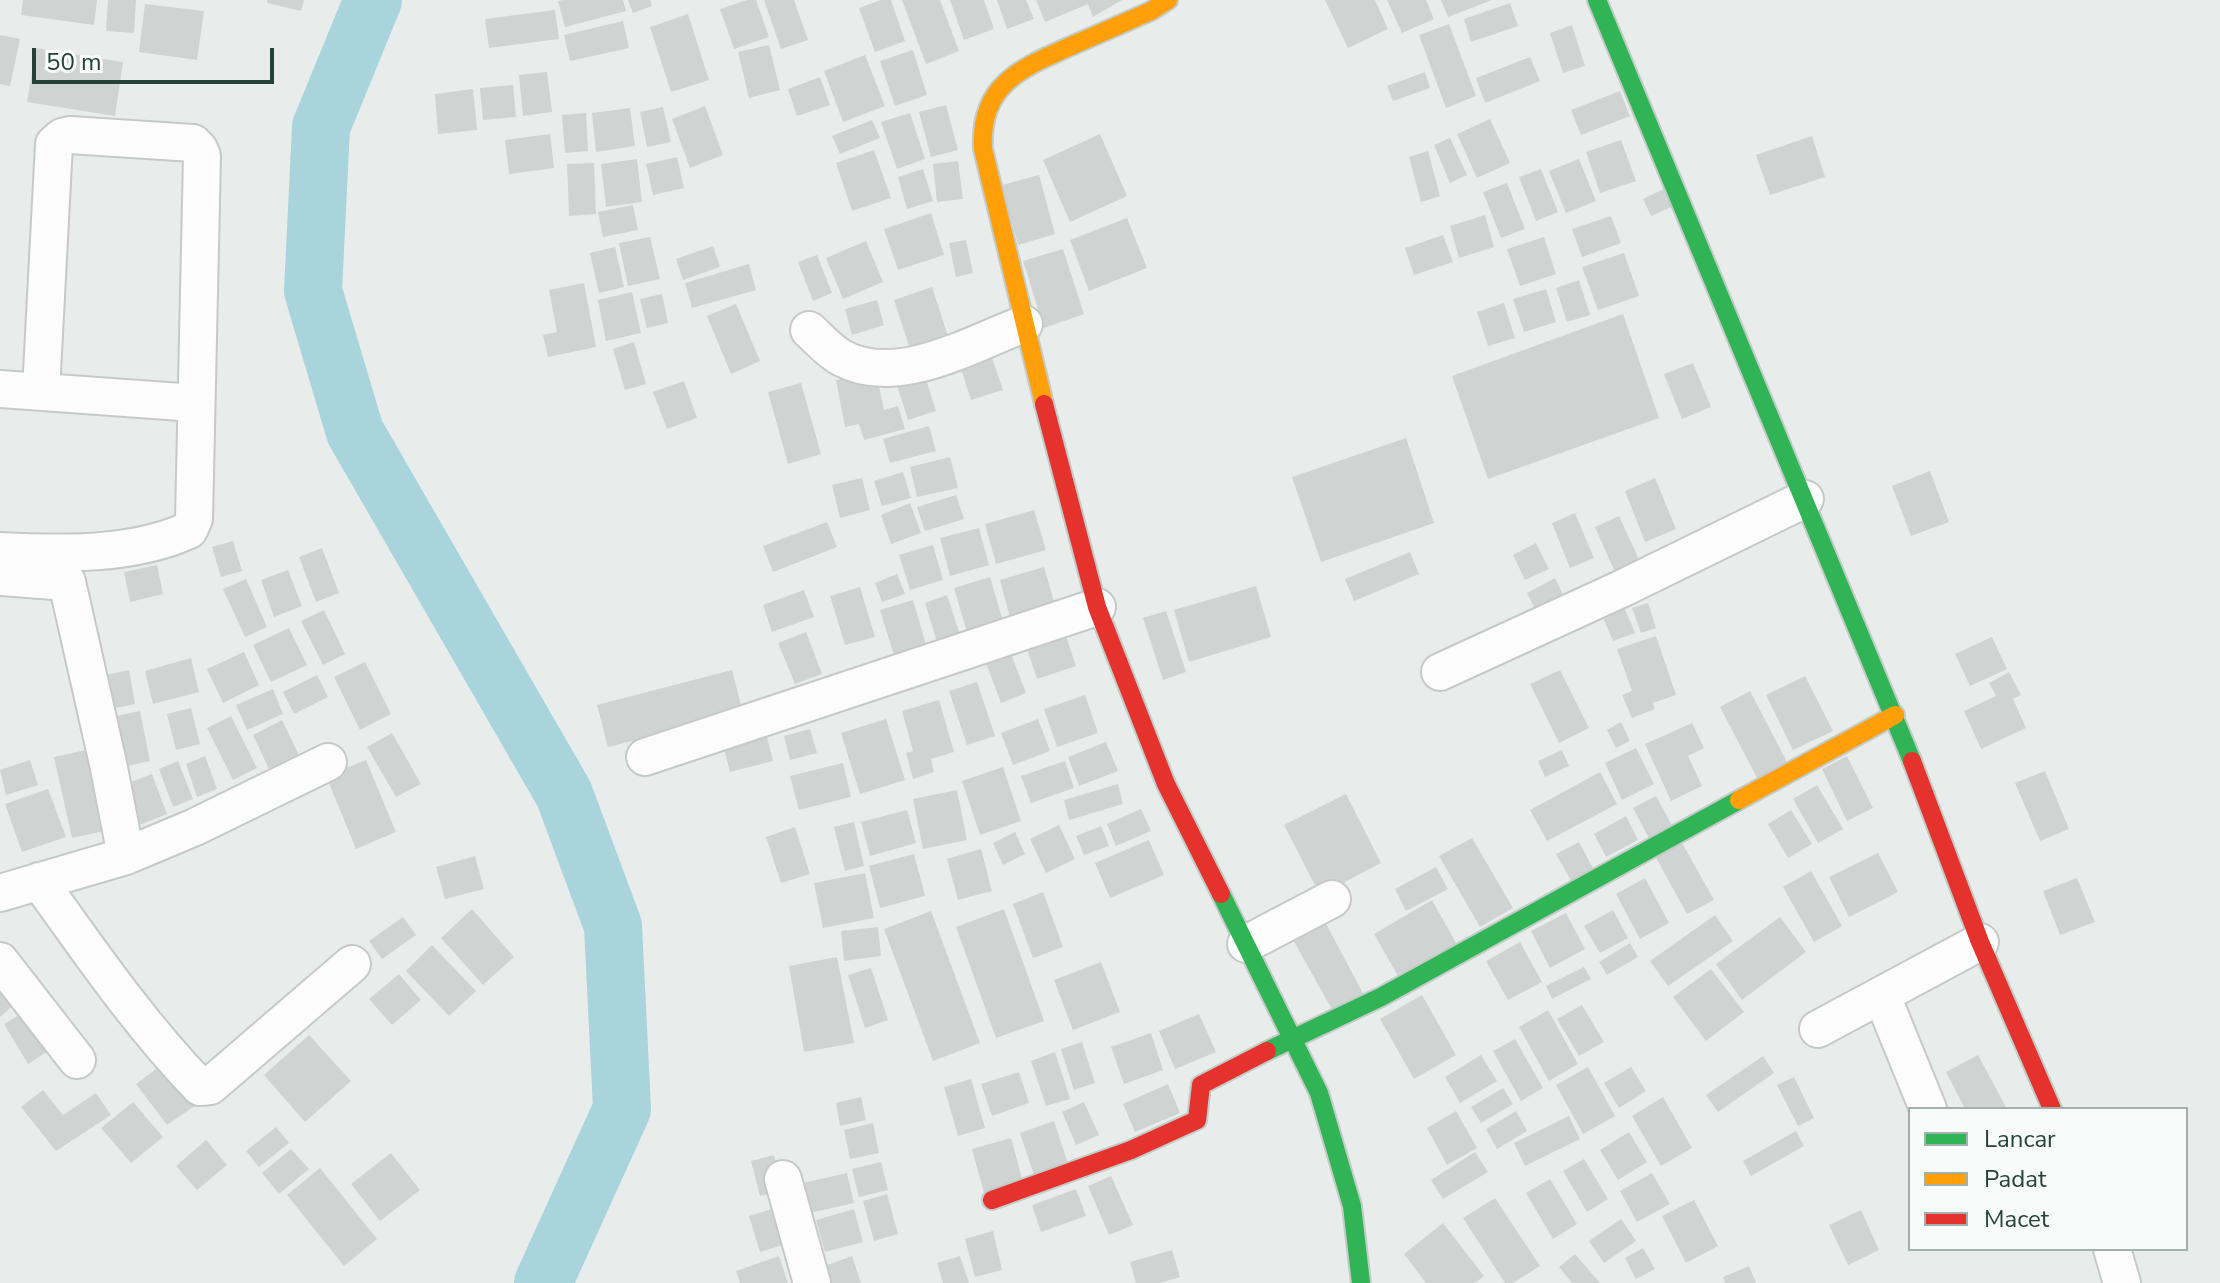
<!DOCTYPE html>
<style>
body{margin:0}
#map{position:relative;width:2220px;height:1283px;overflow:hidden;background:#e8edeb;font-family:"Nunito Sans",sans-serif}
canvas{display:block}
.legend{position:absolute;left:1908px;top:1107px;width:280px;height:144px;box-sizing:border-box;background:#f7fbf9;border:2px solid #a3b1ad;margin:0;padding:10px 14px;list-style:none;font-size:24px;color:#24423a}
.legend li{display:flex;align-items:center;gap:16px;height:40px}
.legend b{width:40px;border:2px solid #a3b1ad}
.scale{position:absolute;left:32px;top:48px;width:242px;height:36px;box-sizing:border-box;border:4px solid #24423a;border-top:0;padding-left:10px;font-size:24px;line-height:28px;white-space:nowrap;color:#24423a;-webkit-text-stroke:6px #f7fbf9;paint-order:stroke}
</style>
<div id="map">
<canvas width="2220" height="1283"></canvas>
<ul class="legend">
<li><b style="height:10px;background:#30b455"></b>Lancar</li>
<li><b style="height:10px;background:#ff9f0a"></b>Padat</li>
<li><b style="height:10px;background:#e5322d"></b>Macet</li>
</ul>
<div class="scale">50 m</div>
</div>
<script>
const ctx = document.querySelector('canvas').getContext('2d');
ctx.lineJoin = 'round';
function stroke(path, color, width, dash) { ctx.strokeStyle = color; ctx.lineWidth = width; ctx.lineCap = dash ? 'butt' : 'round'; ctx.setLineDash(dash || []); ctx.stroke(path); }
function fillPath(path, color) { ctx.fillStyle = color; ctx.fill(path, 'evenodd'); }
stroke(new Path2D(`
 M373,0L321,127L313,291L355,432L564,794L613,926L622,1109L543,1283`), '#a9d4db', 58);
fillPath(new Path2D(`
 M23,0H97L94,25L21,15Z
 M108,0H136L134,33L106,31Z
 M267,0H304L301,11L267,3Z
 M563,0H623L626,11L565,27L558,1Z
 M628,0H650L652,6L633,13Z
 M747,0H756L769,37L734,49L720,9Z
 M764,0H794L808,40L781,49Z
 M881,0H891L905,41L875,52L859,8Z
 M902,0H940L959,51L926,64Z
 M950,0H984L994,29L964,40Z
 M997,0H1026L1034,19L1007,29Z
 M1036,0H1122L1093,17L1088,4L1045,22Z
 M1325,0H1375L1388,29L1348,48Z
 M1387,0H1426L1434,19L1402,33Z
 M1441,0H1492L1448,17Z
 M1510,3L1518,26L1471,42L1464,19Z
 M145,4L204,11L197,60L139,52Z
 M555,10L559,39L489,48L485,19Z
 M688,14L709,80L671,92L650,27Z
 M623,21L629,48L570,61L564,35Z
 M1449,24L1476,96L1446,108L1419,35Z
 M1572,25L1585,66L1563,73L1550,33Z
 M0,35L20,39L10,86L0,84Z
 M769,45L780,90L749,98L738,52Z
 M36,48L123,62L115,116L27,102Z
 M913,50L927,95L895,106L880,61Z
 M865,55L885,106L843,122L824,71Z
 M1530,57L1540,81L1485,103L1476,78Z
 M547,72L552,112L523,116L519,75Z
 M1425,72L1430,88L1393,101L1387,86Z
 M820,77L830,105L797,116L788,89Z
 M513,85L516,117L483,120L480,88Z
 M473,89L477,130L438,134L435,94Z
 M1620,91L1630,116L1581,135L1571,110Z
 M946,105L958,150L931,157L919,112Z
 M705,106L723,155L690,168L672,119Z
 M663,107L671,142L647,147L640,112Z
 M630,108L635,146L596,152L592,113Z
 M586,113L588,151L565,153L562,115Z
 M910,113L925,159L897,169L881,122Z
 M1490,119L1510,163L1477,178L1457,134Z
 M872,120L880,138L840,154L832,136Z
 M550,134L554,168L509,174L505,140Z
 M1100,134L1127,196L1070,222L1043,160Z
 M1812,136L1825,177L1770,195L1756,155Z
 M1450,138L1467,175L1450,183L1434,145Z
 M1621,140L1636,181L1600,193L1586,152Z
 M874,150L891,198L852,211L836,163Z
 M1428,151L1440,196L1421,202L1409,157Z
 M677,157L684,188L653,195L646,164Z
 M637,159L642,202L606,207L601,164Z
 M1579,159L1596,201L1566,213L1549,171Z
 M958,161L963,199L937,202L933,164Z
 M594,163L596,214L569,216L567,164Z
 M923,169L933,201L907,209L898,177Z
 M1541,169L1558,212L1536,221L1519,177Z
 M1039,175L1055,234L1018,245L1002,185Z
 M1507,183L1525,229L1501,238L1483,192Z
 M1666,188L1674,206L1651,216L1643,199Z
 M633,205L638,230L603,237L598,212Z
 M931,213L944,255L898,270L884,229Z
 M1485,215L1494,247L1459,258L1450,226Z
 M1611,216L1621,243L1582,257L1572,229Z
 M1127,218L1147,268L1089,291L1070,240Z
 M1443,235L1453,262L1414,275L1405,248Z
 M650,237L660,279L628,286L619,243Z
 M1544,237L1556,274L1520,286L1507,249Z
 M966,240L973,273L956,277L949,243Z
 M866,241L883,282L843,299L826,258Z
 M713,246L720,267L683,280L676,259Z
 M615,247L624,287L599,293L590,253Z
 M1063,249L1084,314L1044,328L1023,261Z
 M1624,253L1639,296L1598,310L1582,267Z
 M817,255L832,293L813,301L798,262Z
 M749,264L756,290L692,308L685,283Z
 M1579,280L1590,315L1567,322L1556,288Z
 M584,283L596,347L548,357L543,335L557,332L549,290Z
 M932,287L949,339L911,352L894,300Z
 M1546,289L1556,322L1524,332L1513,299Z
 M632,292L641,333L606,341L598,300Z
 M662,294L668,323L647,328L640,299Z
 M877,300L884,325L852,335L845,309Z
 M1504,303L1515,338L1488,346L1477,312Z
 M736,304L760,361L731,374L707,316Z
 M1623,314L1659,418L1488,479L1452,376Z
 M634,342L646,384L625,390L613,349Z
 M990,352L1003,390L971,400L959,362Z
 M1693,363L1711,407L1682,419L1664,374Z
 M923,370L936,411L908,420L895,379Z
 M876,372L884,410L898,406L905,429L864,440L859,424L845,427L836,380Z
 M684,381L697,418L667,429L653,392Z
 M801,383L821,454L788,464L768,392Z
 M929,426L936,451L890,463L883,439Z
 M1406,438L1434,523L1321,562L1292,477Z
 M950,457L958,488L917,497L910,467Z
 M1930,471L1949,522L1911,536L1892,486Z
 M903,472L911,498L882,506L874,481Z
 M862,478L870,510L840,518L832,485Z
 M1655,478L1676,529L1645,542L1625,491Z
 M956,495L964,519L925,531L917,507Z
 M910,503L921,533L891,544L881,515Z
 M1034,510L1046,550L996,564L985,524Z
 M1575,513L1594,558L1570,568L1552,523Z
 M1619,516L1643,568L1618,579L1595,527Z
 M827,522L837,547L773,572L763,546Z
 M979,528L989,565L950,576L940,538Z
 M233,541L242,571L221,577L212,547Z
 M1536,543L1549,569L1525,580L1513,555Z
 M933,545L943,580L910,590L899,555Z
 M322,548L339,593L316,602L299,557Z
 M1410,552L1419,574L1354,601L1345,579Z
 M157,565L163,594L130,602L124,572Z
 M1044,567L1057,612L1012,625L1000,580Z
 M288,570L302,606L274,617L261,580Z
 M897,574L905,594L882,602L875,583Z
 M990,577L1005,628L969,639L954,588Z
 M1555,578L1568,605L1540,619L1527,593Z
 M246,579L267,627L245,637L223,589Z
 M1256,586L1271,637L1189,662L1174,610Z
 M860,587L875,637L845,645L830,596Z
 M804,590L814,617L772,632L763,605Z
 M947,595L961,638L938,645L925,603Z
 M1620,597L1635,633L1613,641L1598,606Z
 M913,600L930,658L898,668L880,610Z
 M1648,603L1656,628L1641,633L1632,608Z
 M324,610L345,654L323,665L301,621Z
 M1166,611L1186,672L1163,680L1143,618Z
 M1063,627L1076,666L1037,679L1024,640Z
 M289,628L307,665L271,682L253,645Z
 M806,632L822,674L795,684L778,643Z
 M1656,636L1676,695L1653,703L1655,709L1632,718L1622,695L1632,691L1617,649Z
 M1992,637L2007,669L1970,686L1955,654Z
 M244,652L259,685L223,703L207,669Z
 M1011,654L1026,693L1001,703L986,663Z
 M191,658L199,692L153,704L145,671Z
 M365,662L391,714L360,730L334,677Z
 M129,670L135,704L107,710L101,676Z
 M732,670L743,713L608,747L597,705Z
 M1560,670L1589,728L1559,743L1530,684Z
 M2009,672L2021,695L2013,699L2026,728L1981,749L1964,711L1996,696L1989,683Z
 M317,675L328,697L294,714L283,692Z
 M1805,676L1833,731L1793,750L1766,695Z
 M977,682L995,736L967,745L949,691Z
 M273,689L283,714L247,730L236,705Z
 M1750,691L1787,762L1757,778L1720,707Z
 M1085,695L1098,733L1057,747L1044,709Z
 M939,700L954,752L931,759L934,772L913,779L906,753L913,751L902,711Z
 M191,708L200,744L176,750L167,714Z
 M140,711L150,761L118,768L107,718Z
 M231,716L257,768L233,780L207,728Z
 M886,719L905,780L860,794L841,733Z
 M1038,719L1050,751L1013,765L1001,733Z
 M282,720L299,755L269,769L253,735Z
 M763,721L773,761L730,772L720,733Z
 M1621,722L1630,741L1616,748L1607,730Z
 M1692,723L1704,748L1688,756L1702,786L1671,801L1645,744Z
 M810,729L817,753L790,760L784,736Z
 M392,733L421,784L396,797L367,747Z
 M1106,742L1118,771L1079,786L1068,757Z
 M95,748L113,829L72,838L54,757Z
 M1636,748L1654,784L1622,800L1605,763Z
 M1562,750L1569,766L1545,777L1538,761Z
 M205,756L217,789L197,797L186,764Z
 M1847,756L1873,808L1847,821L1822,769Z
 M30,760L38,785L6,795L0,770Z
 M366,760L396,832L356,849L326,776Z
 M178,761L193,799L173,807L159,769Z
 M1065,761L1074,788L1031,803L1021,776Z
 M843,763L851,797L799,810L790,776Z
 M1003,767L1021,821L980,835L962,781Z
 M2045,771L2069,829L2040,841L2015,783Z
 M1600,772L1617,804L1547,841L1530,810Z
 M152,774L167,814L137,826L120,786Z
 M1118,784L1123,804L1069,820L1064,800Z
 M1817,785L1843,829L1818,843L1793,799Z
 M48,789L66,837L22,852L5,804Z
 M957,790L967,840L923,849L913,799Z
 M1346,794L1381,863L1320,895L1284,825Z
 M1656,796L1675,831L1652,844L1633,808Z
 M1141,809L1151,831L1116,846L1107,824Z
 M907,810L916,843L870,856L861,822Z
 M1791,810L1812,844L1788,858L1768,824Z
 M1626,816L1638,840L1606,857L1594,834Z
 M854,822L864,866L845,871L834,827Z
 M1059,825L1075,859L1046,873L1030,839Z
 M1101,826L1109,846L1084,855L1076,836Z
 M795,827L810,874L781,883L766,837Z
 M1015,832L1025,854L1003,865L993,843Z
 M1472,838L1513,908L1480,927L1439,856Z
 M1149,840L1164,875L1110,898L1095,863Z
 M1681,841L1714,900L1687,914L1655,856Z
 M1579,842L1596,874L1574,886L1556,854Z
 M981,849L992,891L958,900L947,859Z
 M1878,853L1898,892L1849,917L1829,877Z
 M914,854L925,896L880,908L869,866Z
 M475,856L484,889L445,899L436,867Z
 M1436,867L1448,889L1406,911L1395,889Z
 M1811,871L1842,926L1814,942L1783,887Z
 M865,873L874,918L823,928L814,883Z
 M1645,878L1669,923L1640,939L1616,894Z
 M2077,878L2095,922L2060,935L2043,891Z
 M1043,892L1063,947L1033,958L1013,904Z
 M1432,900L1460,950L1402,983L1374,934Z
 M472,909L514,957L483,985L441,938Z
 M1004,909L1044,1021L996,1038L956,927Z
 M1613,910L1628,938L1600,953L1584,926Z
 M931,911L980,1043L933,1061L884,929Z
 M1566,913L1585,949L1550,968L1531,931Z
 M1715,915L1733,941L1668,986L1650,961Z
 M403,917L416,935L382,959L369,941Z
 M1780,917L1806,952L1742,1000L1716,964Z
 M1323,918L1366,999L1335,1015L1291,936Z
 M878,927L881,956L844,961L841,931Z
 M1520,942L1542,982L1508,1000L1486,961Z
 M1630,943L1638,957L1607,975L1599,962Z
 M432,945L476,991L449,1016L406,971Z
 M837,957L854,1043L804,1052L789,966Z
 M1101,962L1120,1012L1073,1030L1054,980Z
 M1584,967L1591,979L1552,999L1546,986Z
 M871,968L888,1020L865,1028L848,975Z
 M1711,969L1744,1012L1706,1041L1673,997Z
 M399,974L421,1000L392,1025L369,999Z
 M0,983L17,1002L0,1017Z
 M1422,995L1456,1055L1414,1079L1380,1019Z
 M1582,1005L1604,1042L1579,1056L1557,1019Z
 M1548,1010L1578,1064L1549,1081L1519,1027Z
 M26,1011L50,1050L28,1064L4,1024Z
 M1199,1014L1216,1052L1175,1069L1159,1031Z
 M1151,1033L1163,1070L1124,1084L1111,1047Z
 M309,1035L351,1081L305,1122L264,1075Z
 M1515,1039L1543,1088L1521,1101L1493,1051Z
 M1082,1042L1095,1083L1074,1090L1061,1049Z
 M1055,1052L1070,1099L1046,1106L1031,1061Z
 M1481,1055L1497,1081L1460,1103L1445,1077Z
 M1978,1055L2007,1109H1965L1946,1072Z
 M1763,1056L1774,1073L1718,1112L1706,1095Z
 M164,1063L196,1105L167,1125L136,1084Z
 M1588,1067L1615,1116L1583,1134L1556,1085Z
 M1631,1067L1646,1091L1619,1108L1604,1083Z
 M1019,1072L1029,1103L992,1116L981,1084Z
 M1794,1077L1814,1118L1798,1126L1777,1085Z
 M971,1079L985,1128L958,1136L944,1087Z
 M1168,1084L1180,1113L1135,1132L1123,1104Z
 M1503,1088L1513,1104L1481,1123L1471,1107Z
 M43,1090L63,1115L96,1093L111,1115L56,1151L21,1107Z
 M861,1097L866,1120L840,1126L836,1103Z
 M1663,1097L1692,1148L1661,1166L1632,1116Z
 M133,1102L163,1137L131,1163L101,1128Z
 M1084,1102L1099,1135L1076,1145L1062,1112Z
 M1456,1111L1477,1148L1447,1165L1427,1128Z
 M1516,1111L1527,1131L1497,1149L1486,1129Z
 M1569,1116L1580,1139L1525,1166L1514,1143Z
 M1054,1121L1070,1170L1036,1181L1020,1133Z
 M873,1123L879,1153L850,1159L844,1130Z
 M276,1127L289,1143L259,1167L246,1151Z
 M1796,1131L1804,1146L1751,1176L1743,1161Z
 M1629,1132L1647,1162L1618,1180L1600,1150Z
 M1011,1138L1023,1182L984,1193L972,1149Z
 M206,1140L227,1165L197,1190L176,1166Z
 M291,1149L309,1169L279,1194L262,1173Z
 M1475,1152L1488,1172L1443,1199L1431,1180Z
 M391,1153L420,1190L380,1221L351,1184Z
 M774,1155L783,1190L760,1196L751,1161Z
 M1584,1159L1608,1199L1587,1212L1563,1171Z
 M881,1162L888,1190L859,1197L852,1169Z
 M320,1168L377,1239L344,1266L287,1195Z
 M847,1173L854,1203L810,1213L803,1183Z
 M1652,1173L1670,1204L1637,1222L1620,1191Z
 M1111,1176L1133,1225L1109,1235L1088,1186Z
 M1550,1179L1577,1224L1553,1239L1526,1193Z
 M1076,1189L1086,1216L1041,1232L1032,1205Z
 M887,1194L898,1234L874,1241L863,1201Z
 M1495,1198L1540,1266L1513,1283H1505L1463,1218Z
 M1694,1200L1718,1246L1686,1263L1662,1216Z
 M782,1206L793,1242L760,1252L749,1216Z
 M854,1209L863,1242L825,1252L816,1220Z
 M1861,1210L1879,1250L1848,1265L1829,1225Z
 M1621,1219L1636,1241L1604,1263L1589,1241Z
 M1443,1223L1484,1276L1475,1283H1426L1404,1254Z
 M993,1231L1002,1270L975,1277L965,1239Z
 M1643,1248L1655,1269L1636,1279L1625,1258Z
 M1172,1250L1180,1277L1160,1283H1136L1130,1262Z
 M1575,1254L1600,1283H1572L1559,1267Z
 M779,1256L788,1283H740L736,1271Z
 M852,1256L861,1283H827L822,1267Z
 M960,1256L969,1283H943L937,1263Z
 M1749,1266L1756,1283H1725L1723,1277Z`), '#cfd4d2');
const street = new Path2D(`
 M809,330C819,339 830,352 842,358C897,388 971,344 1024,324
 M0,389L195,403
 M0,551C61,554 133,556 189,530L194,519L202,156L199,149L193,143L70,135L62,137L54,144L41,391
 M0,577L67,582L109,768L126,856
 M1440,672L1621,589L1805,499
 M645,757L1097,607
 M39,881C90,952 139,1024 200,1087L210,1086L352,964
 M0,893L126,856L195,827L328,762
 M1246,944L1332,899
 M0,961L77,1060
 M1882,996L1928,1109
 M1818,1029L1980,942
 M783,1179L812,1283
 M2112,1249L2122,1283`);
const fast = new Path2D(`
 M1597,0L1912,761
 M1221,894L1319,1093L1352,1206L1361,1283
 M1267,1051L1381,997L1739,800`);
const slow = new Path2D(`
 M1044,404L983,149C979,85 1021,68 1071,46C1098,34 1124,23 1151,11L1168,0
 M1739,800L1895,715`);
const jam = new Path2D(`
 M1044,404L1097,607L1166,784L1221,894
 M1912,761L1980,942L2052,1109
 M992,1200L1131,1150L1197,1120L1201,1085L1267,1051`);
stroke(street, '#c5cac8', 40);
stroke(fast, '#c3cbc8', 22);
stroke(slow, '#c3cbc8', 22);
stroke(jam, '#c3cbc8', 22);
stroke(street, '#fcfcfc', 36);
stroke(fast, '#30b455', 18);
stroke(slow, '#ff9f0a', 18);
stroke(jam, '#e5322d', 18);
</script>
